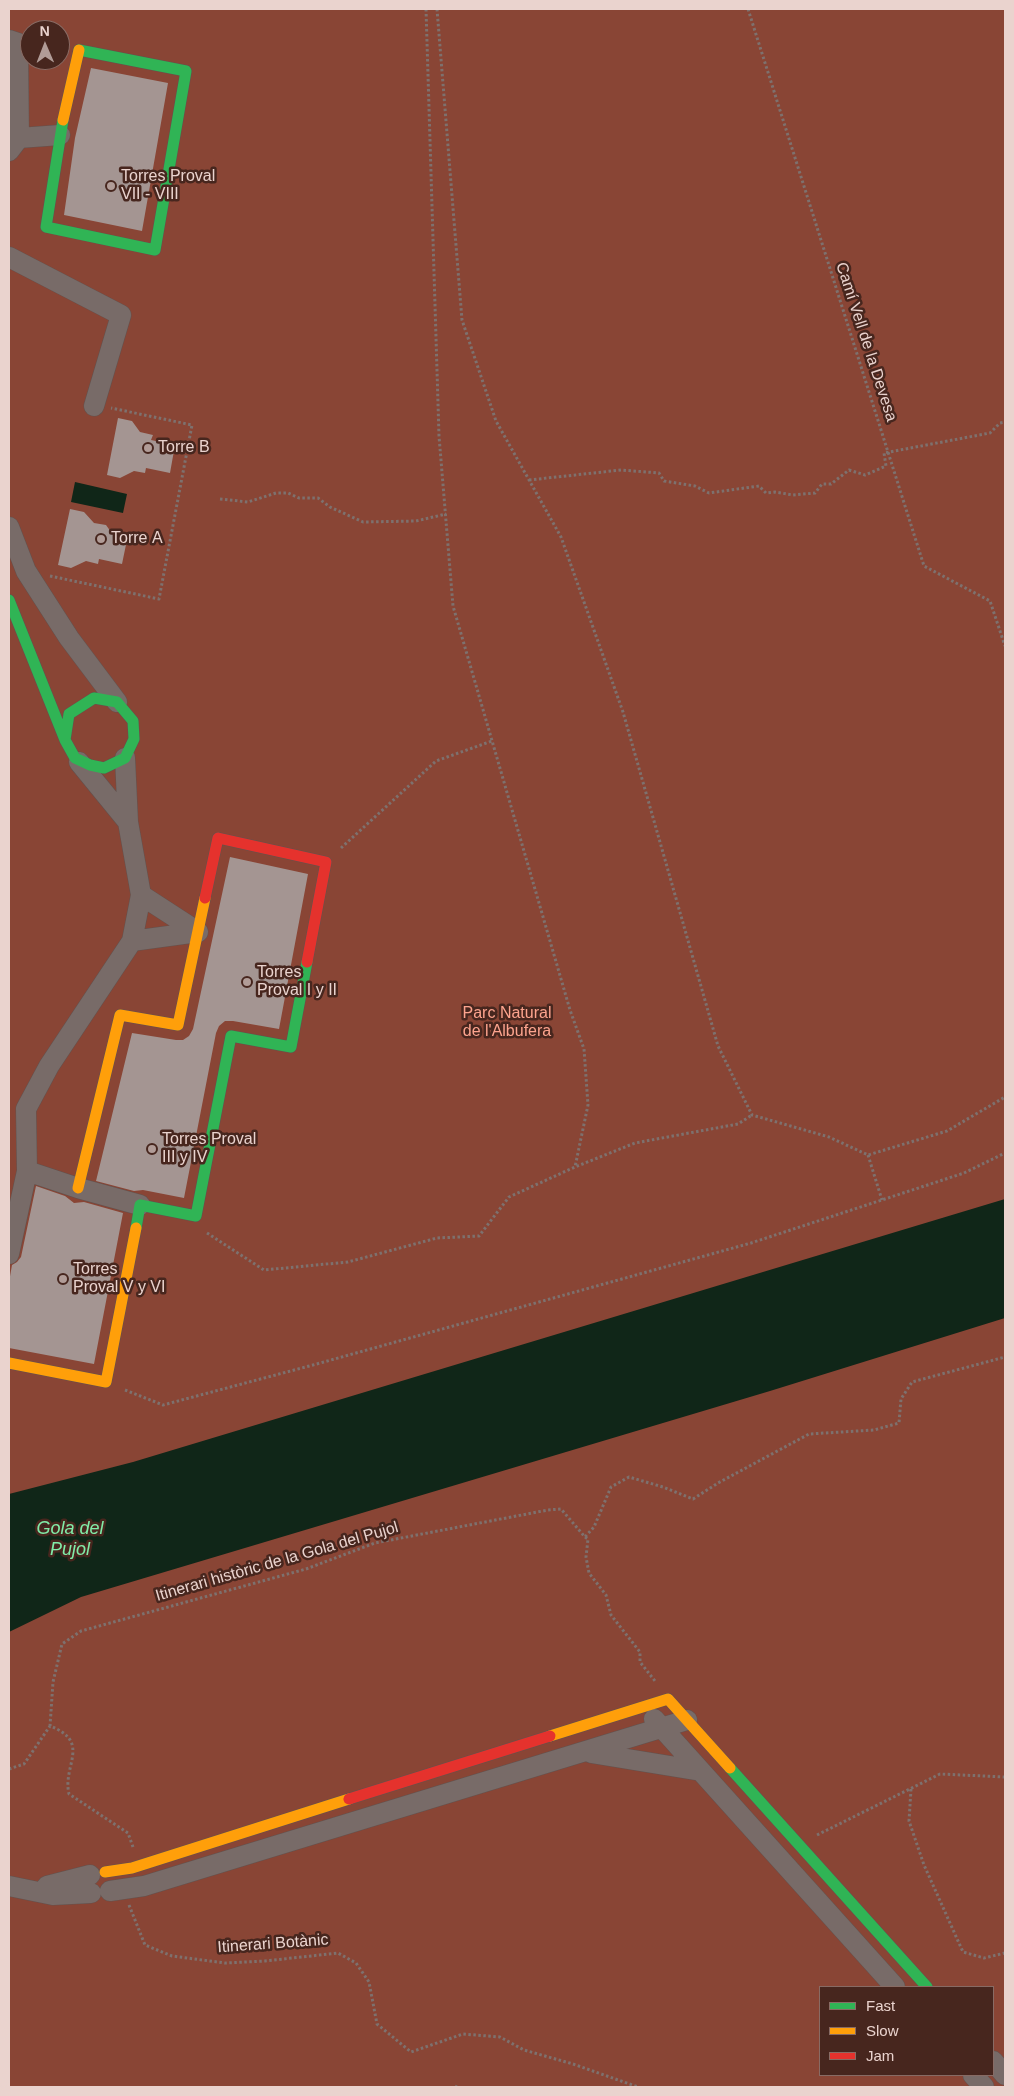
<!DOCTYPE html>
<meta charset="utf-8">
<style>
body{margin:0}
#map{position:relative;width:1014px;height:2096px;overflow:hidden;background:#483632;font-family:Arial,sans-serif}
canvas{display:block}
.frame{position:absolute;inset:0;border:10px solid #ead3ce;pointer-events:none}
.legend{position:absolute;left:819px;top:1986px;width:175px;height:90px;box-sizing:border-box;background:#47261e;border:1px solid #886b64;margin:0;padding:6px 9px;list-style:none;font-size:15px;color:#ead3ce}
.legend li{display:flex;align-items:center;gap:10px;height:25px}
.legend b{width:25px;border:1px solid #886b64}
.north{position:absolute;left:20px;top:20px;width:50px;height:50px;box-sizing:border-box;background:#47261e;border:1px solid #886b64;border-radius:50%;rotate:359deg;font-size:14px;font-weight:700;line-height:20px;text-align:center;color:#ead3ce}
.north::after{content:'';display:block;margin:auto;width:18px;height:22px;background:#b19c97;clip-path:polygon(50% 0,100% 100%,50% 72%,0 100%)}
</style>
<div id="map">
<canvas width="1014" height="2096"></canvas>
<div class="frame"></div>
<ul class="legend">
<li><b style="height:6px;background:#30b455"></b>Fast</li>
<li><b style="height:6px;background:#ff9f0a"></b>Slow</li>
<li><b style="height:6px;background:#e5322d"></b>Jam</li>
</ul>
<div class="north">N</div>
</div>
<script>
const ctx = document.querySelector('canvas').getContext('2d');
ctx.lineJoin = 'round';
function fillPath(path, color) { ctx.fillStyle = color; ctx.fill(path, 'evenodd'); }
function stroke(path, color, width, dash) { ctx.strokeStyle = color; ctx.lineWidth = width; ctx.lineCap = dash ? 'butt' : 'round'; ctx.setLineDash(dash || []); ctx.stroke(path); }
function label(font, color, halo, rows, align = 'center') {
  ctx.font = font + ' Arial,sans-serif'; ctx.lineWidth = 5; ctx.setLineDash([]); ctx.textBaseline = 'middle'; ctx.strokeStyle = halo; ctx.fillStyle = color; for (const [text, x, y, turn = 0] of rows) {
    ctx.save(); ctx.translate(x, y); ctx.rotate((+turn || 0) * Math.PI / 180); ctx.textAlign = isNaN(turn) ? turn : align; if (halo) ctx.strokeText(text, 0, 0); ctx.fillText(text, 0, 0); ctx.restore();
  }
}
fillPath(new Path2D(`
 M9,9H1005V2087H9ZM30,30H60V60H30ZM820,1987H993V2075H820Z`), '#894535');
fillPath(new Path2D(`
 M75,482L127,494L123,513L71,502Z
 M1005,1199V1318L770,1391L81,1597L9,1632V1494L133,1462Z`), '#102618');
fillPath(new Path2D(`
 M91,68L168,83L142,231L64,215L75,138Z
 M118,418L132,421L140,432L153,435L151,440L175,445L170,473L146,468L145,473L134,471L120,478L107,475Z
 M70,509L84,512L94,523L106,525L111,532L128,535L122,564L99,559L98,564L86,561L71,568L58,565Z
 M230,857L308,874L279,1029L233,1021H225L219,1026L216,1033L184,1198L143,1190L134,1191L96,1181L132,1033L176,1040H183L189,1036L193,1029Z
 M36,1186L65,1196L74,1203L84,1202L123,1213L94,1364L9,1348V1282L12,1265L17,1262L21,1257Z`), '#a49592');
const street = new Path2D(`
 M9,40L18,43L19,138L9,151
 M19,138L60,135
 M9,257L121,315L94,406
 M9,527L26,571L69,638L117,702
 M79,762L128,822
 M141,895L198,932
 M132,941L198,932
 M27,1171L78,1188L140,1205
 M9,1254L27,1171L26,1109L49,1066L132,941L141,895L128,822L125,758
 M654,1719L895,1987
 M591,1753L701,1771
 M9,1886L53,1895L91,1893
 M47,1886L90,1875
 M110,1891L144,1886L687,1720
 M993,2061L1005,2075
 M973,2075L984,2087`);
const fast = new Path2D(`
 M63,120L46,227L155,250L186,71L79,50
 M9,600L65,740L75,758L90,765L104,768L125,758L134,739L133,721L117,702L94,698L69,714L65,740
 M136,1228L140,1205L196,1216L231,1036L291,1047L307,962
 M730,1768L927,1987`);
const slow = new Path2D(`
 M63,120L79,50
 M78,1188L120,1015L178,1025L205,898
 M9,1363L106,1382L136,1228
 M550,1736L668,1699L730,1768
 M105,1872L132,1868L349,1799`);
const jam = new Path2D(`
 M205,898L218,838L326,862L307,962
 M349,1799L550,1736`);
stroke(street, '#63524e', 21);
stroke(fast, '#63524e', 12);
stroke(slow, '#63524e', 12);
stroke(jam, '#63524e', 12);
stroke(new Path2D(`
 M426,9L439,436L453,606L570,1010L584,1049L588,1105L575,1167
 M437,9L462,320L496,421L561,537L623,712L718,1046L752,1115L829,1137L868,1155L947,1131L1005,1097
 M748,9L924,566L990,601L1005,646
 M529,480L621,470L659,473L664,481L695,486L709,493L759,486L766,493L775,492L793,495L815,493L822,484H831L849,470L865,475L886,466L884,453L990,433L1000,423L1005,422
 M220,499L248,502L276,493H288L299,498H318L330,507L363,522L416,521L446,514
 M50,576L159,599L192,425L111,408
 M341,848L436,761L492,741
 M868,1155L882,1200
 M207,1233L264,1270L348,1262L437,1238L479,1236L509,1197L575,1167L635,1143L738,1124L752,1115
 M125,1390L163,1405L313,1365L751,1243L964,1173L1005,1153
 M585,1537L588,1539L586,1557L589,1573L606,1595L611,1615L640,1652V1662L655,1681
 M9,1769L24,1764L50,1726
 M911,1789L909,1821L924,1865L963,1952L984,1958L1005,1953
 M817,1835L940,1774L1005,1777
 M133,1847L128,1833L69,1794C62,1766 92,1742 50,1726L53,1682L62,1644L81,1631L306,1569L375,1543L548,1510L561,1509L585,1537L594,1527L611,1487L629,1477L663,1487L693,1499L718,1483L809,1434L874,1430L899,1423L901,1399L912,1382L1005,1357
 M129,1905L145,1945L172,1956L225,1963L265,1961L338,1953L356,1963L369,1982L377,2024L411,2052L463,2034L500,2037L524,2050L573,2064L638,2087
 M455,2086L457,2087`), '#7e716e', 3, [2.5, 2.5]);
stroke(street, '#786b68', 20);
stroke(fast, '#30b455', 11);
stroke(slow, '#ff9f0a', 11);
stroke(jam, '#e5322d', 11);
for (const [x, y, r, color] of [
 [111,186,5,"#b19c97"],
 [148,448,5,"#b19c97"],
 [101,539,5,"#b19c97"],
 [247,982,5,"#b19c97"],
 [152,1149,5,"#b19c97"],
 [63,1279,5,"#b19c97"]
]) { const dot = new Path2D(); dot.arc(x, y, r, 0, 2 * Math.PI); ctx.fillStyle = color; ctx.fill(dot); stroke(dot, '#47261e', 2); }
label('16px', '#ead3ce', '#47261e', [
 ["Torres Proval",121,177],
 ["VII - VIII",121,195],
 ["Torre B",158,448],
 ["Torre A",111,539],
 ["Torres",257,973],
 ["Proval I y II",257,991],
 ["Torres Proval",162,1140],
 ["III y IV",162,1158],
 ["Torres",73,1270],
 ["Proval V y VI",73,1288]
], 'left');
label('16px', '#ead3ce', '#47261e', [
 ["Camí Vell de la Devesa",866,342,72],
 ["Itinerari històric de la Gola del Pujol",277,1562,-16],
 ["Itinerari Botànic",273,1944,-4]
]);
label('16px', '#fda48e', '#47261e', [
 ["Parc Natural",507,1014],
 ["de l'Albufera",507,1032]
]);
label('italic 18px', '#81eca8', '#47261e', [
 ["Gola del",70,1529],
 ["Pujol",70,1550]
]);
</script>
